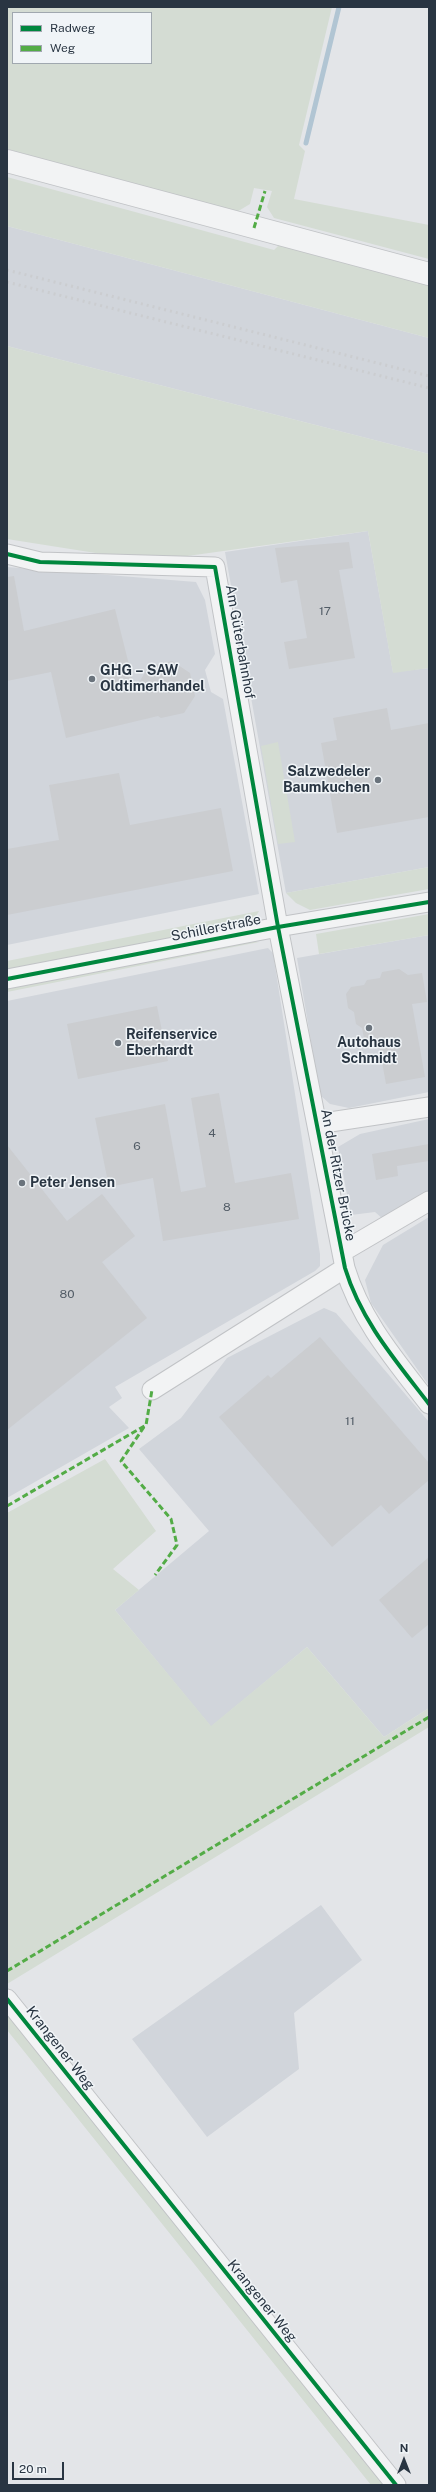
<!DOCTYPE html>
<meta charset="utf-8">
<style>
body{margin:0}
#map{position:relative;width:436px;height:2492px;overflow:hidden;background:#e3e5e8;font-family:"Public Sans",sans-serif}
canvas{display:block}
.frame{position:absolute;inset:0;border:8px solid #293542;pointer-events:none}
.legend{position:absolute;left:12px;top:12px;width:140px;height:52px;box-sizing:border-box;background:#f0f4f7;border:1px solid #a0a8af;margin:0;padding:5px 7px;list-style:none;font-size:12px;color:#293542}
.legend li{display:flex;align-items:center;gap:8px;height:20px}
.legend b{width:20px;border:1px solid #a0a8af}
.north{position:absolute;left:384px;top:2440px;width:40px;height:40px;-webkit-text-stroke:3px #f0f4f7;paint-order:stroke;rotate:0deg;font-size:11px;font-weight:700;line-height:16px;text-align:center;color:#293542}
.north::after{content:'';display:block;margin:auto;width:14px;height:18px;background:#293542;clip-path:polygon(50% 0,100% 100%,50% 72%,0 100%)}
.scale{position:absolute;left:12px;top:2462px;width:52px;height:18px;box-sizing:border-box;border:2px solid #293542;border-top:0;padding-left:5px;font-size:12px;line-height:14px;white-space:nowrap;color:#293542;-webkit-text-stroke:3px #f0f4f7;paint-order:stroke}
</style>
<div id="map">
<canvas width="436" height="2492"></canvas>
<div class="frame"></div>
<ul class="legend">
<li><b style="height:5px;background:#00873e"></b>Radweg</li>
<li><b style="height:5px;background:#53ac46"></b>Weg</li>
</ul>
<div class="north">N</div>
<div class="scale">20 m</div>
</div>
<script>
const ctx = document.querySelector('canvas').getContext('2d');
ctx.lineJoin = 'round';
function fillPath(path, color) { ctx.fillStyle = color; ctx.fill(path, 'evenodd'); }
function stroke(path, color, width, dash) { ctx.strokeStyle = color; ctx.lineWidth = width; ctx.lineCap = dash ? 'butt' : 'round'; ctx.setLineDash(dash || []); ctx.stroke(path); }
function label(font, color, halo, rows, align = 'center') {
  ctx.font = font + ' "Public Sans",sans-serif'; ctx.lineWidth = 3; ctx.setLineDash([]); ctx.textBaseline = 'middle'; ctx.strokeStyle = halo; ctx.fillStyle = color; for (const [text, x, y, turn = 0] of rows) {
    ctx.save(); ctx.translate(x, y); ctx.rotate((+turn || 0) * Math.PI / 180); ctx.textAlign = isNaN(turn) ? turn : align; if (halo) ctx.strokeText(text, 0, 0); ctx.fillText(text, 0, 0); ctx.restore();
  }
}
fillPath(new Path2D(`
 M7,226L429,338V454L7,346Z
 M368,531L393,672L429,668V867L286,893L225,552Z
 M7,567L196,582L205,600L215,654L205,670L211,692L223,699L259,894L7,945Z
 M429,935V1092L349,1108L330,1104L320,1095L297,958Z
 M268,948L273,953L320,1254V1266L315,1271L115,1387L122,1398L109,1407L129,1428L7,1498V1001Z
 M429,1119V1193L383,1219L375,1212L351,1215L338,1147L360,1134Z
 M429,1217V1386L371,1303L365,1280L383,1245Z
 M324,1308L336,1313L429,1422V1708L384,1737L307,1647L211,1727L115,1610L209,1531L139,1449L181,1418L227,1358Z
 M321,1905L362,1960L294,2013L299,2069L207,2137L132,2039Z`), '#d1d5db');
fillPath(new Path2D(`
 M7,7H332L299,145L305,151L294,199L429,225V259L274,218L267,207L272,191L254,188L250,204L235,213L7,149ZM13,13H151V63H13Z
 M7,177L274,250L281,243L429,282V338L7,226Z
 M7,346L429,454V668L393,673L368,531L180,557H121L7,539Z
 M278,742L295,842L278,844L261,746Z
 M429,867V889L310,910L296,903L286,893Z
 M259,911L255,918L248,924L7,971V961Z
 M429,914V935L319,954L316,934Z
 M251,941L259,942L7,992V989Z
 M105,1459L156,1531L113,1569L139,1590L115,1610L211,1726L307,1647L384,1737L429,1708V1727L7,1984V1513Z
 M7,2010L384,2485H371L7,2030Z`), '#d4dcd3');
stroke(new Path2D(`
 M306,143L339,7`), '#b1c5d3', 5);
fillPath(new Path2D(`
 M349,542L353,568L339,570L355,658L289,669L284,642L307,638L297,580L281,583L275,548Z
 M14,576L24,631L115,609L135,689L149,666L172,661L190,673L195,696L184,713L161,718L158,716L66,738L51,672L7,681V577Z
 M387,708L391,730L429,723V817L337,833L321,743L337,740L333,718Z
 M119,773L130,825L221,808L233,871L7,915V849L59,840L49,785Z
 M399,969L408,975L422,973L427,1002L412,1004L425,1077L386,1084L378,1040L369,1042L364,1038L362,1028L356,1024L354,1012L348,1008L346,994L351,987L364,985L367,980L380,978L382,972Z
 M157,1006L168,1061L78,1079L67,1024Z
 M219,1093L235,1183L291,1173L299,1219L163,1241L153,1178L109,1187L95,1118L165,1104L181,1192L206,1187L191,1098Z
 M429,1144V1161L397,1166L398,1176L376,1180L372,1154Z
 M7,1145L67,1221L102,1194L135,1236L102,1262L147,1318L7,1430Z
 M320,1337L429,1463V1480L389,1514L381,1505L332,1547L219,1417L268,1375L271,1378Z
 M429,1557V1624L412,1638L379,1600Z`), '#cbcdd0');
const minor = new Path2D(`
 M7,554L40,562L215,567L278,927L345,1268C361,1321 396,1361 429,1404
 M7,979L278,927L429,902
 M317,1124L429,1107
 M342,1252L429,1201
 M152,1390L345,1268
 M7,1999L396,2485`);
const tertiary = new Path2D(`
 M7,161L429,274`);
stroke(minor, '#c1c3c6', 21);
stroke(tertiary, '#c1c3c6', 24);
stroke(minor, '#f2f3f4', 19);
stroke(tertiary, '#f2f3f4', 22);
stroke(new Path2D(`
 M7,270L429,376
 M7,282L429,388`), '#cbcdd0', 3, [2, 4]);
stroke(new Path2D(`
 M254,228L265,191
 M144,1427L121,1461L171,1519L177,1545L155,1575
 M7,1506L146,1425L152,1390
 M7,1971L429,1717`), '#53ac46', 3, [6, 3]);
stroke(new Path2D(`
 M7,554L40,562L215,567L278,927L345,1268C361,1321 396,1361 429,1404
 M7,979L278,927L429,902
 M7,1999L396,2485`), '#00873e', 4);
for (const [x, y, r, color] of [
 [92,679,4,"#6a737c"],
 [378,780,4,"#6a737c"],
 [369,1028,4,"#6a737c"],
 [118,1043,4,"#6a737c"],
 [22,1183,4,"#6a737c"]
]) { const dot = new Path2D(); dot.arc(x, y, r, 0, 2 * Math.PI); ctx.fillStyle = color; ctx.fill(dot); stroke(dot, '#f0f4f7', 1.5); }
label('12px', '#525c66', null, [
 ["17",325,611],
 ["4",212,1133],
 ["6",137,1146],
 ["8",227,1207],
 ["80",67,1294],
 ["11",350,1421]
]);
label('14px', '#293542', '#f0f4f7', [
 ["Am Güterbahnhof",240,642,80],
 ["Schillerstraße",216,928,-11],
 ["An der Ritzer Brücke",338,1175,79],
 ["Krangener Weg",60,2048,52],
 ["Krangener Weg",262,2301,51]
]);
label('bold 14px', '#293542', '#f0f4f7', [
 ["GHG – SAW",100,671],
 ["Oldtimerhandel",100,687],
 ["Salzwedeler",370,772,"right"],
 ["Baumkuchen",370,788,"right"],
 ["Reifenservice",126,1035],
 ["Eberhardt",126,1051],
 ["Autohaus",369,1043,"center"],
 ["Schmidt",369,1059,"center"],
 ["Peter Jensen",30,1183]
], 'left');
</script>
